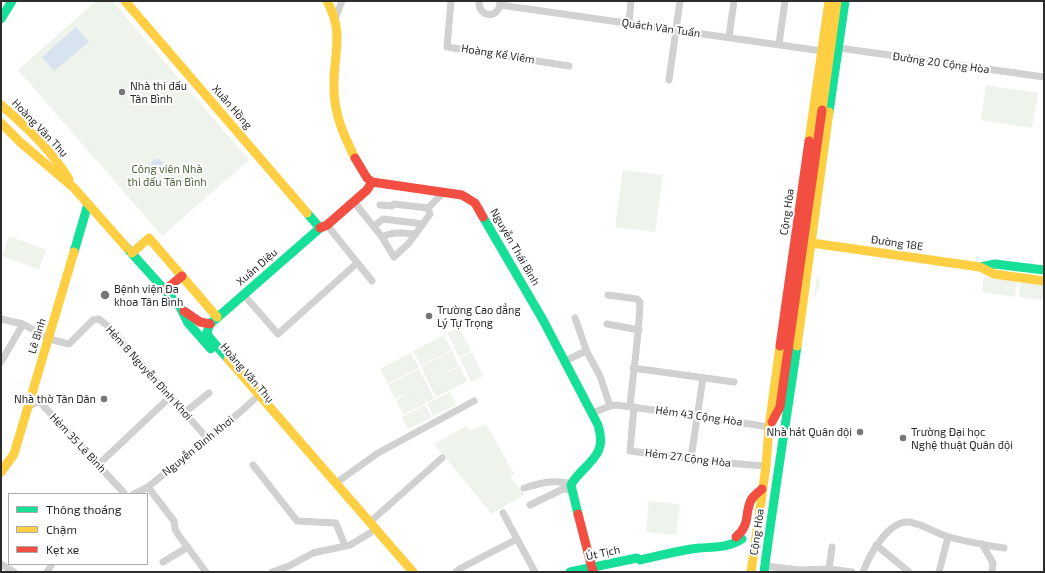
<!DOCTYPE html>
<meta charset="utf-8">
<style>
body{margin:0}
#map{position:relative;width:1045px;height:573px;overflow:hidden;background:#fff;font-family:"Exo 2",sans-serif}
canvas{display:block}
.frame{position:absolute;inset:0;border:2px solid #2c2c2c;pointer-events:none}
.legend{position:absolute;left:8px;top:493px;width:140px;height:72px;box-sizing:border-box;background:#fff;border:1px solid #ababab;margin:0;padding:5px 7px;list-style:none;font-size:12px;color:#2c2c2c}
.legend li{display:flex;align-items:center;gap:8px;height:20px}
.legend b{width:20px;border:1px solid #ababab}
</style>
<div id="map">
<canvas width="1045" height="573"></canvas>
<div class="frame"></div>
<ul class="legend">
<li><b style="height:5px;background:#16e098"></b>Thông thoáng</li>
<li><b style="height:5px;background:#ffcf43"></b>Chậm</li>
<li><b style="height:5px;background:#f24e42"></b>Kẹt xe</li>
</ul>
</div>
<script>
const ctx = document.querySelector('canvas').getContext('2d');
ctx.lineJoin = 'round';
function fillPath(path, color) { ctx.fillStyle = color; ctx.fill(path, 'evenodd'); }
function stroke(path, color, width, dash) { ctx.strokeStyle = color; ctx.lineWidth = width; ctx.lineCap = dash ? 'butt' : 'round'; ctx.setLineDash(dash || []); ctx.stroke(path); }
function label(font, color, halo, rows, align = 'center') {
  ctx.font = font + ' "Exo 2",sans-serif'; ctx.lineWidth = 4; ctx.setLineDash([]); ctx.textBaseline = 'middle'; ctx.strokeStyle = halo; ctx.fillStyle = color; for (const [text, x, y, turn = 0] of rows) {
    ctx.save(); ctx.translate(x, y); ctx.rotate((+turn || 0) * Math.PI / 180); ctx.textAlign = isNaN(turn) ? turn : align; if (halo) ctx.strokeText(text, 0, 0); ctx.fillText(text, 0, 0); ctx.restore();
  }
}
fillPath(new Path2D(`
 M96,1H112L249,160L162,236L18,70Z
 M986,85L1038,93L1032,128L981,120Z
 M623,170L663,175L655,232L615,227Z
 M9,236L46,250L39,270L2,256Z
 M817,276L820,279L819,289H817L816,297H814Z
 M984,277L1017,281L1015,297L982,292Z
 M1021,282L1044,285V300L1019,297Z
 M459,327L471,351L459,357L447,333Z
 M444,335L452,350L421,366L413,351Z
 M452,351L459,365L435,378L460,366L467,381L436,397L421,367Z
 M472,352L483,376L471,382L460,358Z
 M411,353L419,368L388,384L380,369Z
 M419,369L434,399L403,415L396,400L416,389L395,399L388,385Z
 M450,392L456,405L433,416L427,404Z
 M425,405L432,418L408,429L402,417Z
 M486,424L514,474L510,477L525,494L492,514L434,444L466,426L469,431Z
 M649,501L680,504L676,535L646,532Z`), '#eef3eb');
fillPath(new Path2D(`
 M76,27L89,42L54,71L42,57Z
 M151 165a6 6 0 1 1 12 0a6 6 0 1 1-12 0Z`), '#d7e4f0');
stroke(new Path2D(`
 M451,1L447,47L569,66
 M479,1C478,19 501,19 500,1
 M500,5L822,51
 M335,19L342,1
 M629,23L631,1
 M729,37L734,1
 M779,44L785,1
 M839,48L1044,77
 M669,80L680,1
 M354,202L382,237L394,257L409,243L430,214L428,208L444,192
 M380,205L392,206L394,204L428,208
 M327,225L372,281
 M374,226L383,219L423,224
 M382,237C392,231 405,233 416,234
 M243,294L278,334L357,263
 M608,295L637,299L640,302C639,337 633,372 630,407
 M575,318L587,352L600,376L610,406
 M1,319L23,324L49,339L69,344L93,320L99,319L109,327L207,438
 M607,324L639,330
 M565,361L586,351
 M1,362L23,324
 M633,368L734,382
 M29,406L39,401L124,493
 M634,407L630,451L726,463L766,466
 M184,413L209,393
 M592,413L610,406L616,405L698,416L769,427
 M691,458L703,378
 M98,465L170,397
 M253,465L297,521L336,523L345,546
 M336,483L378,453L474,401
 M148,487L174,521L175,529L177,533L206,572
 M524,488C542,483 553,479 572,484
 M134,494L148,487L239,413L259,395
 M530,505L563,489L571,490
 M503,513L535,572
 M370,522L442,458
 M982,544L993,563L992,572
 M876,545L909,572
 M163,562L188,547
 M1,564L14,572
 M765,566L800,570L829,569L852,572
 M829,569L832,547
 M47,572L52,564
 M272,572L289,566L313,553L350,545L370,533
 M456,572L461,568L517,539
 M863,572C869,556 888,520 909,522C922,524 934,532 946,536C965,542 985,545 1004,548
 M939,572L948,537`), '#d1d1d1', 7);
stroke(new Path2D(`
 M1,19L12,1
 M829,112L845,1
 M483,217L543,320L598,425C605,447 598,455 583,470C578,475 574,479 571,485L578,514
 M127,248L180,307L188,323L211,349
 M74,252L88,204
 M980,267L995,264L1044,270
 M228,359L209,337L207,332L210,324L320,228L307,213
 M570,572L637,558L640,560C659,556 680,550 699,548C715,547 728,548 742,539
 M764,572C774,496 786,421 797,346`), '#16e098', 9);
stroke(new Path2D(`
 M125,1L307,213
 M327,1C345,34 333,54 334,88C334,114 344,136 355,158
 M1,105C27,127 51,150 69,179
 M822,110L837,1
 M1,123L20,142L74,188L127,248
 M809,141L829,1
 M812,243L980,267L994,274L1044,281
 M132,253L149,238L217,317
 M797,346L829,112
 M228,359L413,572
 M1,472L14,454L74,252
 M751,572L766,466L769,427L780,346`), '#ffcf43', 9);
stroke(new Path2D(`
 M355,158L367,178L372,182L462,195L475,203L483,217
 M320,228L327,225L367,190L372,182
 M165,290L182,276
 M184,311L200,322L210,324
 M780,346L809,141
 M772,422L780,407L822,110
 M578,514L593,572
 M736,537C751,524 744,515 751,500C753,496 759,492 762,489`), '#f24e42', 9);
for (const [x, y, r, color] of [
 [122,92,4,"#767676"],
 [105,295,5,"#767676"],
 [429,316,4,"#767676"],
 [104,399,4,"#767676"],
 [860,432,4,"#767676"],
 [903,438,4,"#767676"]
]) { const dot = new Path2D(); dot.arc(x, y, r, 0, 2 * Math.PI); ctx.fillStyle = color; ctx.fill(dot); stroke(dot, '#fff', 1.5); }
label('11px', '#2c2c2c', '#fff', [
 ["Quách Văn Tuấn",661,28,8],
 ["Hoàng Kế Viêm",498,54,9],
 ["Đường 20 Cộng Hòa",941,63,8],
 ["Xuân Hồng",232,107,49],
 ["Hoàng Văn Thụ",40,128,46],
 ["Cộng Hòa",787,212,-82],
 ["Đường 18E",897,243,8],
 ["Nguyễn Thái Bình",515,247,60],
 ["Xuân Diệu",257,267,-41],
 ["Lê Bình",37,336,-73],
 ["Hẻm 8 Nguyễn Đình Khơi",149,373,48],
 ["Hoàng Văn Thụ",247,373,49],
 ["Hẻm 43 Cộng Hòa",699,416,8],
 ["Hẻm 35 Lê Bình",78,443,47],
 ["Nguyễn Đình Khơi",198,446,-39],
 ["Hẻm 27 Cộng Hòa",688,458,7],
 ["Cộng Hòa",757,532,-82],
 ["Út Tịch",603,553,-12]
]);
label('11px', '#2c2c2c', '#fff', [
 ["Nhà thi đấu",130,86],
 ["Tân Bình",130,99],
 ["Bệnh viện Đa",114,289],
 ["khoa Tân Bình",114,302],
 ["Trường Cao đẳng",437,310],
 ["Lý Tự Trọng",437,323],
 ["Nhà thờ Tân Dân",96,399,"right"],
 ["Nhà hát Quân đội",852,432,"right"],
 ["Trường Đại học",911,432],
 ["Nghệ thuật Quân đội",911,445]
], 'left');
label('11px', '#4c663b', '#fff', [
 ["Công viên Nhà",167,169],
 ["thi đấu Tân Bình",167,182]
]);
</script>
